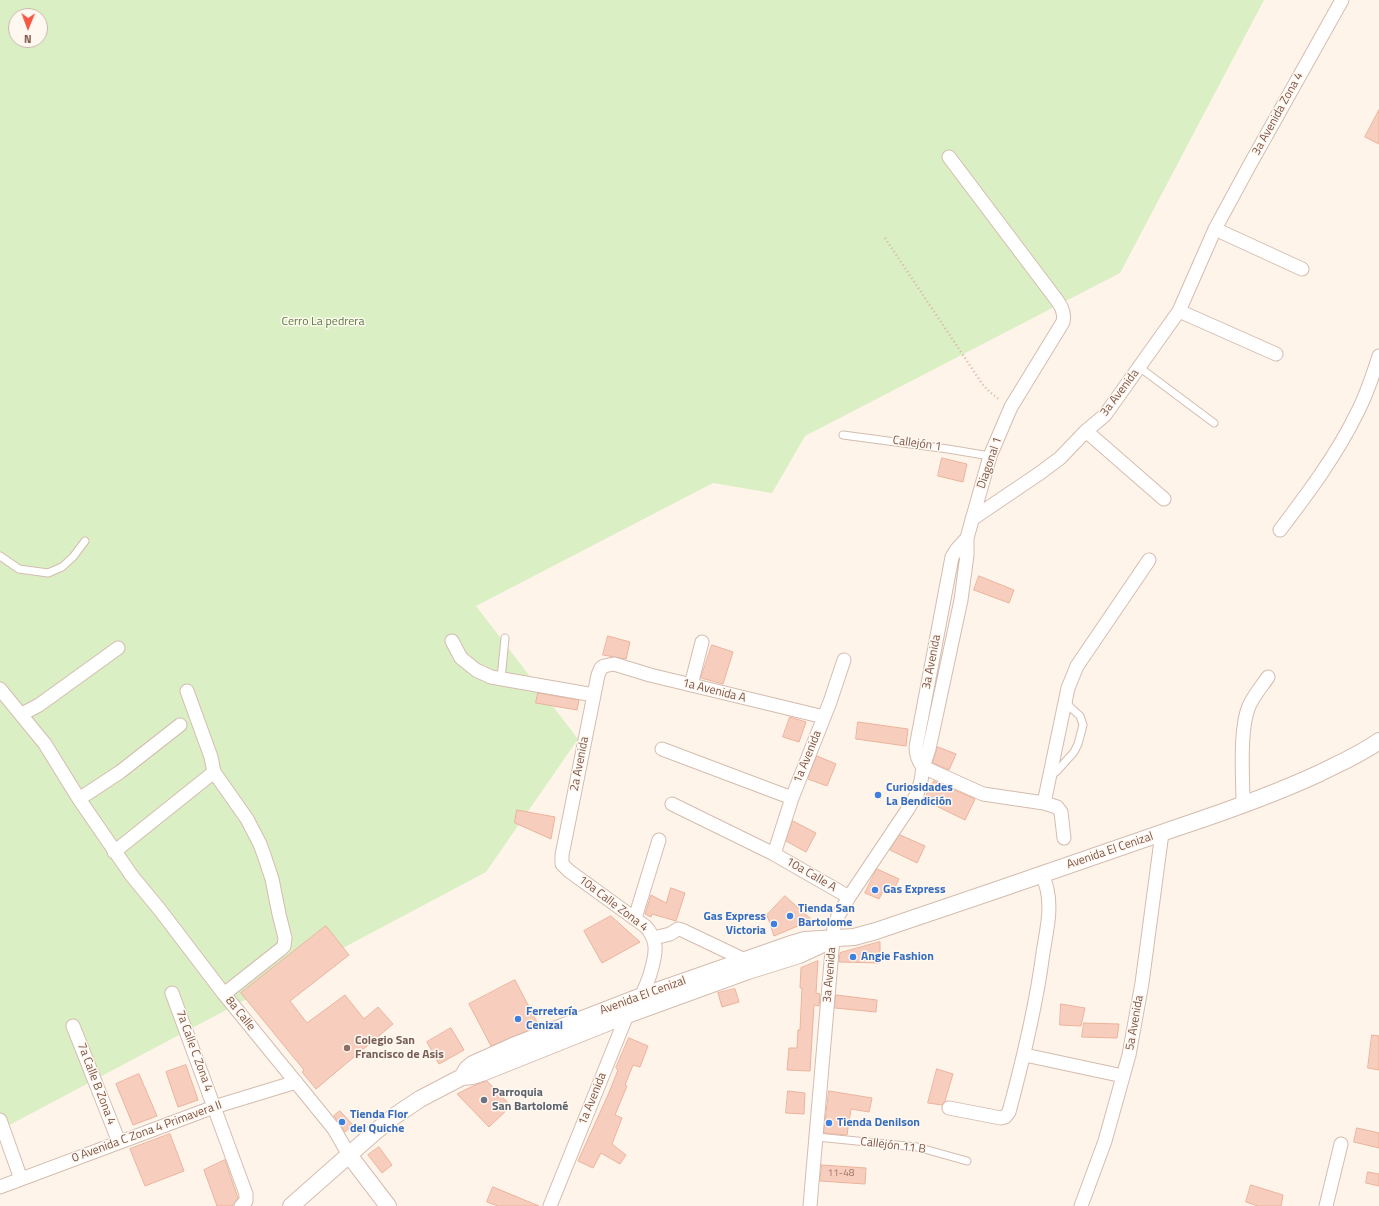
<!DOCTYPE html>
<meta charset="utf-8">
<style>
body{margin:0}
#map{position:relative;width:1379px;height:1206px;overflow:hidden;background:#fef4e9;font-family:"Titillium Web",sans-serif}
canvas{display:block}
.north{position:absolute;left:8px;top:8px;width:40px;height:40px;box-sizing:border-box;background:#fff8f1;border:1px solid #cbb7ad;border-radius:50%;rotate:181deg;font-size:11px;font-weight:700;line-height:16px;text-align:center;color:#7d5648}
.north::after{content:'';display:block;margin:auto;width:14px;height:18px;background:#f45842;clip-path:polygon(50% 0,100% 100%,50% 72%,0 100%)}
</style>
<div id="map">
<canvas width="1379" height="1206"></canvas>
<div class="north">N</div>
</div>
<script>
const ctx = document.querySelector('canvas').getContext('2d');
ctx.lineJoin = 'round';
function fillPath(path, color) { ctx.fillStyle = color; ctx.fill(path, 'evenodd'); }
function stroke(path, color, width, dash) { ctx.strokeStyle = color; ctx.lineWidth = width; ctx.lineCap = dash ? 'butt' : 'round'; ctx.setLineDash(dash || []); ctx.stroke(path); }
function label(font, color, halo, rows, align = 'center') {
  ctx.font = font + ' "Titillium Web",sans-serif'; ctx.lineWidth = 3; ctx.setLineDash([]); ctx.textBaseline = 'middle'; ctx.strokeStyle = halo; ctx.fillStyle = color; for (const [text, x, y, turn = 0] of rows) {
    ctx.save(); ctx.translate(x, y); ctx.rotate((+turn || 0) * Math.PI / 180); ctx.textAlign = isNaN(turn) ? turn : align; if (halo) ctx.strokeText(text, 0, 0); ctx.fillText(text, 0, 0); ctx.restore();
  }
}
fillPath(new Path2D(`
 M0,0H1264L1120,273L805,436L772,493L713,483L476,606L578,739L486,872L0,1130ZM16,16H40V40H16Z`), '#daefc4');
const building = new Path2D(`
 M1379,110V144L1365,137Z
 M942,458L967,464L963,482L938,476Z
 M979,576L1014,590L1009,603L974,590Z
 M608,636L630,642L626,659L603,655Z
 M712,645L733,652L723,684L701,678Z
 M538,693L579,700L577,710L536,703Z
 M790,717L806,722L799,742L783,737Z
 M858,722L908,729L906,746L856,739Z
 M938,747L956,754L949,770L933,763Z
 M817,756L836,764L827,786L808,779Z
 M934,781L975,799L965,820L924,800Z
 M517,810L555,817L551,839L515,823Z
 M793,821L816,833L806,852L786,841Z
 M900,835L925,846L917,863L890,850Z
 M877,869L899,879L893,891L885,887L879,899L865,893Z
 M671,888L685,893L676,921L652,914L651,917L645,914L651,895L666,903Z
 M785,896L812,920L774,936L767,915Z
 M611,916L640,942L602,963L584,931Z
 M326,926L349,955L290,1001L307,1023L345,995L364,1019L378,1007L393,1024L316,1089L302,1072L304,1070L241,993Z
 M880,942V963L839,962L840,953Z
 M818,961L816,993L820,994L819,1006L814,1005L810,1071L787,1070L789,1048H797L798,1030H800L802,988H800L801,968Z
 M515,980L539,1026L491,1046L469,1004Z
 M735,989L739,1002L722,1007L718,993Z
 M836,995L877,1000L876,1012L835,1008Z
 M1061,1004L1085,1008L1081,1026L1060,1025Z
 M1084,1023L1119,1024L1117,1038L1082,1037Z
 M451,1028L464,1050L439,1064L427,1042Z
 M1372,1035L1379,1036V1070L1368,1068Z
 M629,1038L648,1046L640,1067L633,1065L625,1085L627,1086L615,1115L622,1118L612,1144L626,1155L620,1164L601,1153L593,1168L578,1161L608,1095L618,1070L616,1068Z
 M186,1065L198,1100L178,1107L166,1072Z
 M937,1069L953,1074L945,1101L942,1105L928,1103Z
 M139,1074L157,1116L133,1125L116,1084Z
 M487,1081L511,1106L489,1127L457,1094L473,1086Z
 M788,1091L805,1093L804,1114L786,1113Z
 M829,1091L872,1098L869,1112L851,1109L847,1135L824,1133Z
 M340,1111L353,1125L345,1132L334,1116Z
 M1357,1128L1379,1133V1148L1354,1142Z
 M170,1134L184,1171L145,1186L130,1149Z
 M379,1147L392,1165L382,1173L368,1155Z
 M225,1160L238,1198L232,1206H217L204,1170Z
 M822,1165L866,1168L865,1184L820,1181Z
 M1368,1172L1379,1174V1186L1366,1183Z
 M1251,1185L1283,1195L1281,1206H1258L1246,1202Z
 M493,1187L539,1206H498L487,1202Z`);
fillPath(building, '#f7cebd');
stroke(building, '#ecb29b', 1);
const service = new Path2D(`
 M1139,367L1214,423
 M843,435L948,449L990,456
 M0,556L19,569L48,573L62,567L73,557L85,541
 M501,679L505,638
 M1050,776L1057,771L1074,752L1078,744L1083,725L1080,716L1070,707L1066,700
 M817,1137L917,1147L967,1161`);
const minor = new Path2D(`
 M1215,229L1302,269
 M1179,311L1276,354
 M1086,431L1164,499
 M972,519L1040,473L1060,458L1086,431L1105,415L1179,311L1215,229L1248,168L1342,0
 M1280,530C1308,493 1336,456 1357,413C1366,396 1373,375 1379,356
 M967,538L957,549L952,557L916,747C916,755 918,761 923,767L983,794L1044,803L1057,807L1061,812L1064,838
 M452,641L461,658L476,670L491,677L594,695
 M691,685L702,642
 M0,689L45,744L79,799L132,876L160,910L224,994L334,1129L349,1155
 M187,691L211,757L214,772L247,819L260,844L264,855L272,879L279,914L285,938L284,946L281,949L224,994
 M22,714L39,705L118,648
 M662,749L792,798
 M79,799L120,772L180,725
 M1044,803L1068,688L1077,666L1149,560
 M672,804L774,854L849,897
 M1243,805C1243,777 1239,730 1249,706C1254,695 1262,686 1268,677
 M114,852L214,772
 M774,854L792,798L830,702L844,660
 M635,918L659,840
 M654,938L670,934L678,929L682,930L745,960L747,966
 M172,993L246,1194V1201L241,1206
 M73,1026L119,1142
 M1025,1055L1123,1076
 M949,1108L1001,1118L1005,1117L1009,1112C1023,1060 1036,1007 1043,953C1046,933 1052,910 1047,889C1046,884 1044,879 1042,875
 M0,1120L21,1179
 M0,1187L214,1107L296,1082
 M550,1206L627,1015C632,1008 639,1002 642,994C648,983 656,959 655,946C654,938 651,932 645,926L569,871L562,864V855L598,675L601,668L604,666L614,664L650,675L824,717
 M810,1206L834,927L838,916L849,897L908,809L917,794L921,781L923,767L929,749L961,600L967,555V538L990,456L1011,407L1063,322C1066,309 1057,301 1050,291L949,157
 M1081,1206L1105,1141L1129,1055L1142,983L1162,833
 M1326,1206L1341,1144`);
const tertiary = new Path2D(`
 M462,1077L467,1069L473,1064L513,1046L642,996L791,944L805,940L854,937L876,931C977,897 1079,862 1179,827C1227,811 1275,794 1320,773C1340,763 1361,754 1379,741
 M349,1155L388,1206
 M291,1206L376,1131L396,1115L420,1099L462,1077L473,1076L482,1073L627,1015L748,971L799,955L827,942`);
stroke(service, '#d5bcaf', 9);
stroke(minor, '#d5bcaf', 15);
stroke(tertiary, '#d5bcaf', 18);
stroke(new Path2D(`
 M885,238L983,385L991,393L1000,400`), '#ddb19f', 2.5, [1, 3]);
stroke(service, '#fff', 7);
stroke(minor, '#fff', 13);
stroke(tertiary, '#fff', 16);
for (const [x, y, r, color] of [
 [878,795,4,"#3f7fe0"],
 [875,890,4,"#3f7fe0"],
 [790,916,4,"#3f7fe0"],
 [774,924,4,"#3f7fe0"],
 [853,957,4,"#3f7fe0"],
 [518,1019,4,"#3f7fe0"],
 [347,1048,4,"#8d6e63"],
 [484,1100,4,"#6b7280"],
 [342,1122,4,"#3f7fe0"],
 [829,1123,4,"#3f7fe0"]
]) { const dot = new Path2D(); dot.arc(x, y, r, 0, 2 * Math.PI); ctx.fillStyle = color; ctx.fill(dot); stroke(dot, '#fff8f1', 1.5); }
label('10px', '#9c7465', null, [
 ["11-48",841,1174]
]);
label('12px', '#7d5648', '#fff8f1', [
 ["3a Avenida Zona 4",1278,114,-61],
 ["3a Avenida",1120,393,-53],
 ["Callejón 1",917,444,8],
 ["Diagonal 1",990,463,-71],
 ["3a Avenida",932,662,-79],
 ["1a Avenida A",714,691,14],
 ["1a Avenida",808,757,-68],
 ["2a Avenida",580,764,-79],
 ["Avenida El Cenizal",1110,851,-19],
 ["10a Calle A",811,875,30],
 ["10a Calle Zona 4",613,904,37],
 ["3a Avenida",830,975,-85],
 ["Avenida El Cenizal",643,996,-20],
 ["8a Calle",240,1014,51],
 ["5a Avenida",1135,1023,-80],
 ["7a Calle C Zona 4",194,1051,70],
 ["7a Calle B Zona 4",96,1084,69],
 ["1a Avenida",593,1099,-68],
 ["0 Avenida C Zona 4 Primavera II",147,1132,-20],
 ["Callejón 11 B",893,1146,7]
]);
label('12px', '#567d3c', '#fff8f1', [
 ["Cerro La pedrera",323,322]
]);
label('bold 12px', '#366cbe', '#fff8f1', [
 ["Curiosidades",886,788],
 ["La Bendición",886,802],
 ["Gas Express",883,890],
 ["Tienda San",798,909],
 ["Bartolome",798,923],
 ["Gas Express",766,917,"right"],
 ["Victoria",766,931,"right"],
 ["Angie Fashion",861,957],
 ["Ferretería",526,1012],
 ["Cenizal",526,1026],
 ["Tienda Flor",350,1115],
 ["del Quiche",350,1129],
 ["Tienda Denilson",837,1123]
], 'left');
label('bold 12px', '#785e54', '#fff8f1', [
 ["Colegio San",355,1041],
 ["Francisco de Asis",355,1055]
], 'left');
label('bold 12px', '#5b616d', '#fff8f1', [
 ["Parroquia",492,1093],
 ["San Bartolomé",492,1107]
], 'left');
</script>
